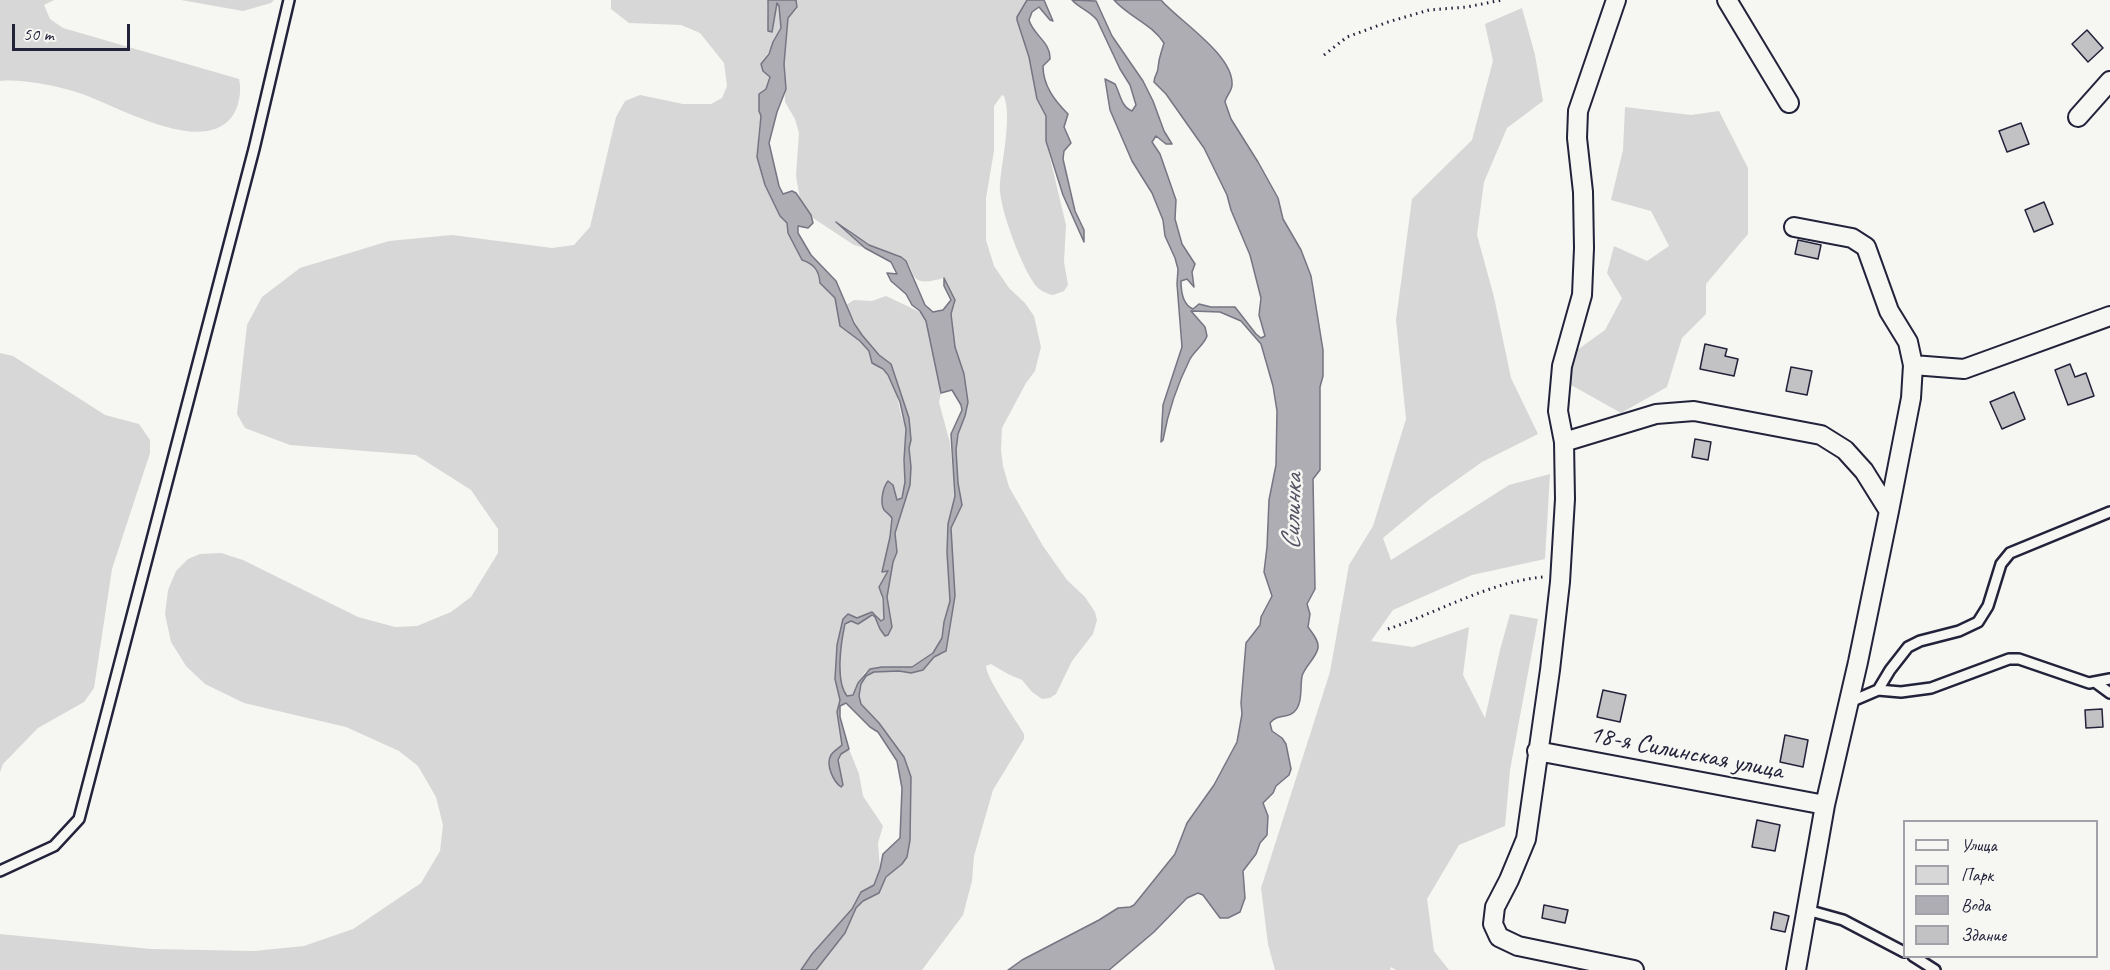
<!DOCTYPE html>
<meta charset="utf-8">
<style>
body{margin:0}
#map{position:relative;width:2110px;height:970px;overflow:hidden;background:#f6f6f2;font-family:Caveat,sans-serif}
canvas{display:block}
.legend{position:absolute;left:1903px;top:820px;width:195px;height:138px;box-sizing:border-box;background:#f6f6f2;border:2px solid #a1a1a9;margin:0;padding:8px 10px;list-style:none;font-size:18px;color:#22223b}
.legend li{display:flex;align-items:center;gap:12px;height:30px}
.legend b{width:30px;border:2px solid #a1a1a9}
.scale{position:absolute;left:12px;top:24px;width:118px;height:27px;box-sizing:border-box;border:3px solid #22223b;border-top:0;padding-left:8px;font-size:18px;line-height:21px;white-space:nowrap;color:#22223b;-webkit-text-stroke:4px #f6f6f2;paint-order:stroke}
</style>
<div id="map">
<canvas width="2110" height="970"></canvas>
<ul class="legend">
<li><b style="height:8px;background:#f6f6f2"></b>Улица</li>
<li><b style="height:16px;background:#d7d7d7"></b>Парк</li>
<li><b style="height:16px;background:#adadb3"></b>Вода</li>
<li><b style="height:16px;background:#c2c2c4"></b>Здание</li>
</ul>
<div class="scale">50 m</div>
</div>
<script>
const ctx = document.querySelector('canvas').getContext('2d');
ctx.lineJoin = 'round';
function fillPath(path, color) { ctx.fillStyle = color; ctx.fill(path, 'evenodd'); }
function stroke(path, color, width, dash) { ctx.strokeStyle = color; ctx.lineWidth = width; ctx.lineCap = dash ? 'butt' : 'round'; ctx.setLineDash(dash || []); ctx.stroke(path); }
function label(font, color, halo, rows, align = 'center') {
  ctx.font = font + ' Caveat,sans-serif'; ctx.lineWidth = 5; ctx.setLineDash([]); ctx.textBaseline = 'middle'; ctx.strokeStyle = halo; ctx.fillStyle = color; for (const [text, x, y, turn = 0] of rows) {
    ctx.save(); ctx.translate(x, y); ctx.rotate((+turn || 0) * Math.PI / 180); ctx.textAlign = isNaN(turn) ? turn : align; if (halo) ctx.strokeText(text, 0, 0); ctx.fillText(text, 0, 0); ctx.restore();
  }
}
fillPath(new Path2D(`
 M0,0H54L44,5L50,19L63,28L239,79C242,91 239,108 231,118C198,157 112,102 73,91C50,85 23,79 0,81Z
 M181,0H274L271,3L243,11Z
 M611,0H768L767,8L769,32H772L776,5L778,3C779,7 782,22 781,27C781,34 765,58 761,64L763,71L770,77L766,89L759,94V111L761,116C757,137 756,164 765,185C770,198 778,209 786,222C793,233 797,248 803,261L814,265L820,276L821,284L835,298L840,326L860,341L869,351L872,363C896,376 896,394 902,418C903,420 905,424 905,427C907,438 904,449 904,460C903,473 909,490 899,500L896,498L892,483L888,481L885,484V511L890,514C897,530 886,555 882,572L888,571L885,580L880,585L884,619L881,621L876,614L857,618L848,614L843,619L835,679L840,700L837,712L842,745L833,753L838,763V757L849,749L859,774L863,796L883,826L878,843L880,869L874,885L861,892L852,909L812,954L801,970H0V934L151,949L254,951L304,946L353,929L421,883L440,851L443,825L436,797L418,766L399,751L346,727L244,703L205,684L186,666L171,642L165,614L168,590L176,571L188,559L200,554L221,553L243,560L358,617L395,627L417,626L451,612L471,597L498,553V529L471,490L416,455L290,445L245,428L237,414L247,325L262,297L300,268L389,241L452,235L552,248L574,245L590,227L616,117L625,101L640,95L683,104H711L722,98L727,86L724,63L700,33L681,25L629,23L611,9Z
 M796,0H1027L1017,17V20L1029,57L1037,99L1046,116V141L1066,225L1064,262L1068,285L1064,291L1053,295C1048,294 1041,291 1037,287C1023,271 997,204 1000,183C1002,160 1012,117 1004,96L1002,95L994,106V151L986,198V240L994,266L1009,288L1025,303L1034,316L1041,347L1035,371L1026,383L1002,428L1001,450L1003,466L1009,487L1043,546L1067,580L1085,597L1095,612L1097,620L1093,634L1072,661L1056,694L1050,698L1042,699L1032,692L1022,680L1008,674L991,664L986,666C986,678 1016,720 1024,734V739L993,790L974,856L972,881L963,915L922,970H816L845,933L856,908L863,901L878,894L888,875L902,864L907,857L910,840L904,757L879,723L861,704L859,696L861,684L866,676L874,672L899,671L911,673L923,670L934,657L945,653L955,596L951,528L962,503L958,483L956,450L958,434L965,416L964,374L955,347L951,314L955,304L944,278C902,290 920,267 900,256C890,251 878,250 868,245C857,239 849,228 837,222L865,248L854,245L813,218L800,199L796,176L799,133L795,119L785,102L784,64L788,18L797,9Z
 M1522,8L1535,55L1543,101L1507,128L1484,182L1477,235L1494,297L1511,378L1538,434L1482,462L1430,499L1383,538L1391,560L1509,485L1550,474L1545,559L1472,575L1393,610L1371,641L1413,647L1469,627L1463,675L1485,718L1500,650L1510,614L1538,619L1510,770L1505,826L1459,845L1427,899L1434,951L1449,970H1396L1391,967L1390,970H1275L1268,944L1261,888L1330,672L1349,565L1373,526L1406,419L1396,320L1412,199L1472,140L1493,61L1485,24Z
 M1625,107L1691,115L1719,111L1748,168V234L1706,284V314L1682,338L1667,387L1621,413L1564,381L1573,353L1605,330L1622,298L1607,273L1614,246L1647,261L1669,246L1651,211L1611,200L1623,150Z
 M886,296L922,313L926,321L938,374L941,393L939,402L950,443L955,496L948,524L947,552L950,601L944,622L942,638L933,653L909,668L882,667L865,672L858,683L853,695L850,697C836,688 838,634 848,622L853,621L858,624L866,618L874,616L880,629L888,635L892,627L887,597L893,562L897,552L895,533L910,485L911,467L909,448L911,440L891,364L879,355L862,335L846,305L854,300L872,301Z
 M0,353L13,356L105,415L139,424L150,440V453L112,569L94,688L84,702L38,728L3,764L0,772Z`), '#d7d7d7');
const water = new Path2D(`
 M768,0H796L797,7L788,18L784,64L786,89L777,112L769,143L779,186L783,194L792,191L796,193L811,215L813,223L808,228L798,226V233L811,255L836,281L854,323L862,335L879,355L891,364L909,418L911,440L909,448L911,467L910,485L895,533L897,552L893,562L887,597L892,627L888,635L885,636L880,629L875,617L872,615L858,624L851,621L845,624C841,642 835,681 847,696L853,695L858,683L870,669L882,667H912L933,653L942,638L944,622L950,601L947,552L948,524L955,496L951,434L962,410L961,405L952,390L941,393L926,321L920,311L912,305L906,294L891,281L887,273L897,274L891,262L865,248L836,222L869,245L901,257L906,261L925,305L933,312L943,310L951,300L944,286V278L955,300L951,314L955,347L964,374L968,402L965,416L958,434L956,450L958,483L962,505L951,528L955,596L946,651L934,657L923,670L911,673L899,671L874,672L866,676L861,684L859,696L861,704L879,723L904,757L911,777L910,840L907,857L902,864L886,877L879,893L863,901L856,908L845,933L816,970H801L812,954L852,909L861,892L874,885L880,869L883,854L900,838L902,788L897,761L878,732L870,727L846,703L840,706V717L849,749L841,754L838,760L843,785L841,787C834,782 825,765 831,755C833,751 839,748 842,745L837,712L840,700L835,679L837,645L843,619L848,614L857,618L872,612L881,621L884,619L883,598L879,587L888,571L882,572L890,537L892,518C890,515 887,513 885,511C879,504 883,487 888,481L893,485L897,500L902,498L905,482L904,460L906,429L900,402L888,375L883,369L872,363L869,351L860,341L840,326L835,298L820,283C819,270 814,264 802,260L788,233L787,223L780,216L765,185L757,157L761,116L759,111V94L766,89L770,77L763,71L761,64L769,54L773,42L781,28L779,6L777,3L772,32L768,31Z
 M1027,0H1044L1053,21L1050,20L1039,7L1032,12L1029,20C1033,35 1051,42 1050,59L1043,66C1043,86 1055,101 1068,114L1064,127L1071,143L1064,151L1063,159L1075,211L1084,230V242L1063,195L1046,141V116L1037,99L1029,57L1017,20V17Z
 M1072,0L1096,1L1112,36L1143,81L1153,101L1164,131L1172,144H1166L1156,136L1152,142L1160,154L1176,200L1175,219L1182,244L1195,264L1192,272L1194,287L1187,279L1181,281C1181,291 1183,305 1193,309L1199,304L1211,307H1235L1256,334L1261,338L1265,336L1259,315L1261,298L1250,255L1231,210L1227,195L1204,148L1166,94L1154,82C1154,76 1158,73 1158,68C1159,56 1161,54 1164,43C1152,24 1129,17 1114,0H1161C1179,21 1234,55 1232,85C1232,91 1226,96 1225,102L1231,119L1258,162L1278,198L1283,219L1301,250L1311,276L1323,350V376L1320,387V470L1313,479L1315,589L1307,604L1310,614L1308,627C1312,633 1319,640 1318,648C1316,658 1305,666 1302,676C1300,687 1303,704 1294,712C1287,719 1278,713 1270,723L1272,731L1282,738L1286,744L1291,769L1289,775L1276,786L1273,793L1263,803L1268,816L1267,835L1260,843L1256,854L1243,871L1245,898L1240,912L1228,918H1220L1203,895L1198,893L1187,898L1154,932L1109,970H1008L1022,960L1099,920L1118,908L1130,907L1134,905L1175,854L1187,823L1214,785L1237,742L1242,714L1241,703L1246,643L1260,625L1261,617L1272,596L1264,572L1267,547L1269,500L1276,465L1277,411L1273,386L1261,344L1241,321L1220,312L1191,311L1205,327L1207,336C1204,345 1195,350 1190,359C1177,385 1168,412 1163,440L1161,442L1163,405L1182,347L1177,284L1178,269L1175,258L1165,236L1163,220L1152,193L1132,161L1110,110L1105,79L1115,84C1120,93 1121,107 1132,111L1136,105L1130,85L1120,69L1097,20C1090,11 1079,8 1072,0Z`);
fillPath(water, '#adadb3');
stroke(water, '#757583', 1.5);
const building = new Path2D(`
 M2087,30L2103,48L2088,62L2072,44Z
 M2021,123L2029,144L2007,152L1999,131Z
 M2044,202L2053,224L2034,232L2025,210Z
 M1798,240L1821,245L1818,259L1795,254Z
 M1705,344L1727,349L1725,356L1738,359L1734,376L1700,369Z
 M2070,364L2075,377L2086,373L2094,396L2068,405L2055,370Z
 M1791,367L1812,371L1807,395L1786,391Z
 M2014,392L2025,419L2002,429L1990,402Z
 M1695,439L1711,442L1708,460L1692,457Z
 M1603,690L1626,695L1620,722L1597,717Z
 M2102,709L2103,727L2086,728L2085,710Z
 M1785,735L1808,740L1803,767L1780,762Z
 M1757,820L1780,825L1775,851L1752,847Z
 M1544,905L1568,910L1565,923L1542,918Z
 M1774,912L1789,916L1785,932L1771,929Z`);
fillPath(building, '#c2c2c4');
stroke(building, '#22223b', 1.5);
const service = new Path2D(`
 M2095,682L2110,693
 M1878,690L1890,670L1908,647L1920,641L1959,631L1978,622L1988,606L2001,564L2010,553L2110,512
 M1850,702L1878,690L1901,692L1931,688L2009,659H2019L2089,683L2110,679
 M0,871L54,846L79,819L254,149L289,0
 M1807,910L1843,920L1904,952
 M1913,956L1935,970`);
const minor = new Path2D(`
 M1616,0L1578,111L1577,138L1583,192L1584,248L1582,295L1562,366L1558,411L1564,442L1565,499L1560,582L1550,670L1526,839L1509,880L1495,907L1493,924L1499,937L1518,946L1634,970
 M1727,0L1789,103
 M2078,117L2110,81
 M1794,227L1852,238L1866,247L1889,311L1908,342L1913,365L1911,398L1889,511L1858,662L1825,805L1796,970
 M1913,365L1964,369L2110,316
 M1564,442L1656,414L1694,411L1821,435L1845,450L1864,471L1889,511
 M1537,751L1825,805`);
stroke(service, '#22223b', 14);
stroke(minor, '#22223b', 22);
stroke(new Path2D(`
 M1324,55L1347,37L1388,22L1429,10L1467,7L1502,0
 M1388,629C1439,612 1489,582 1543,577`), '#22223b', 3, [1.5, 4.5]);
stroke(service, '#f6f6f2', 9);
stroke(minor, '#f6f6f2', 18);
label('26px', '#22223b', '#f6f6f2', [
 ["18-я Силинская улица",1686,753,11]
]);
label('italic 27px', '#535365', '#f6f6f2', [
 ["Силинка",1293,512,-88]
]);
</script>
